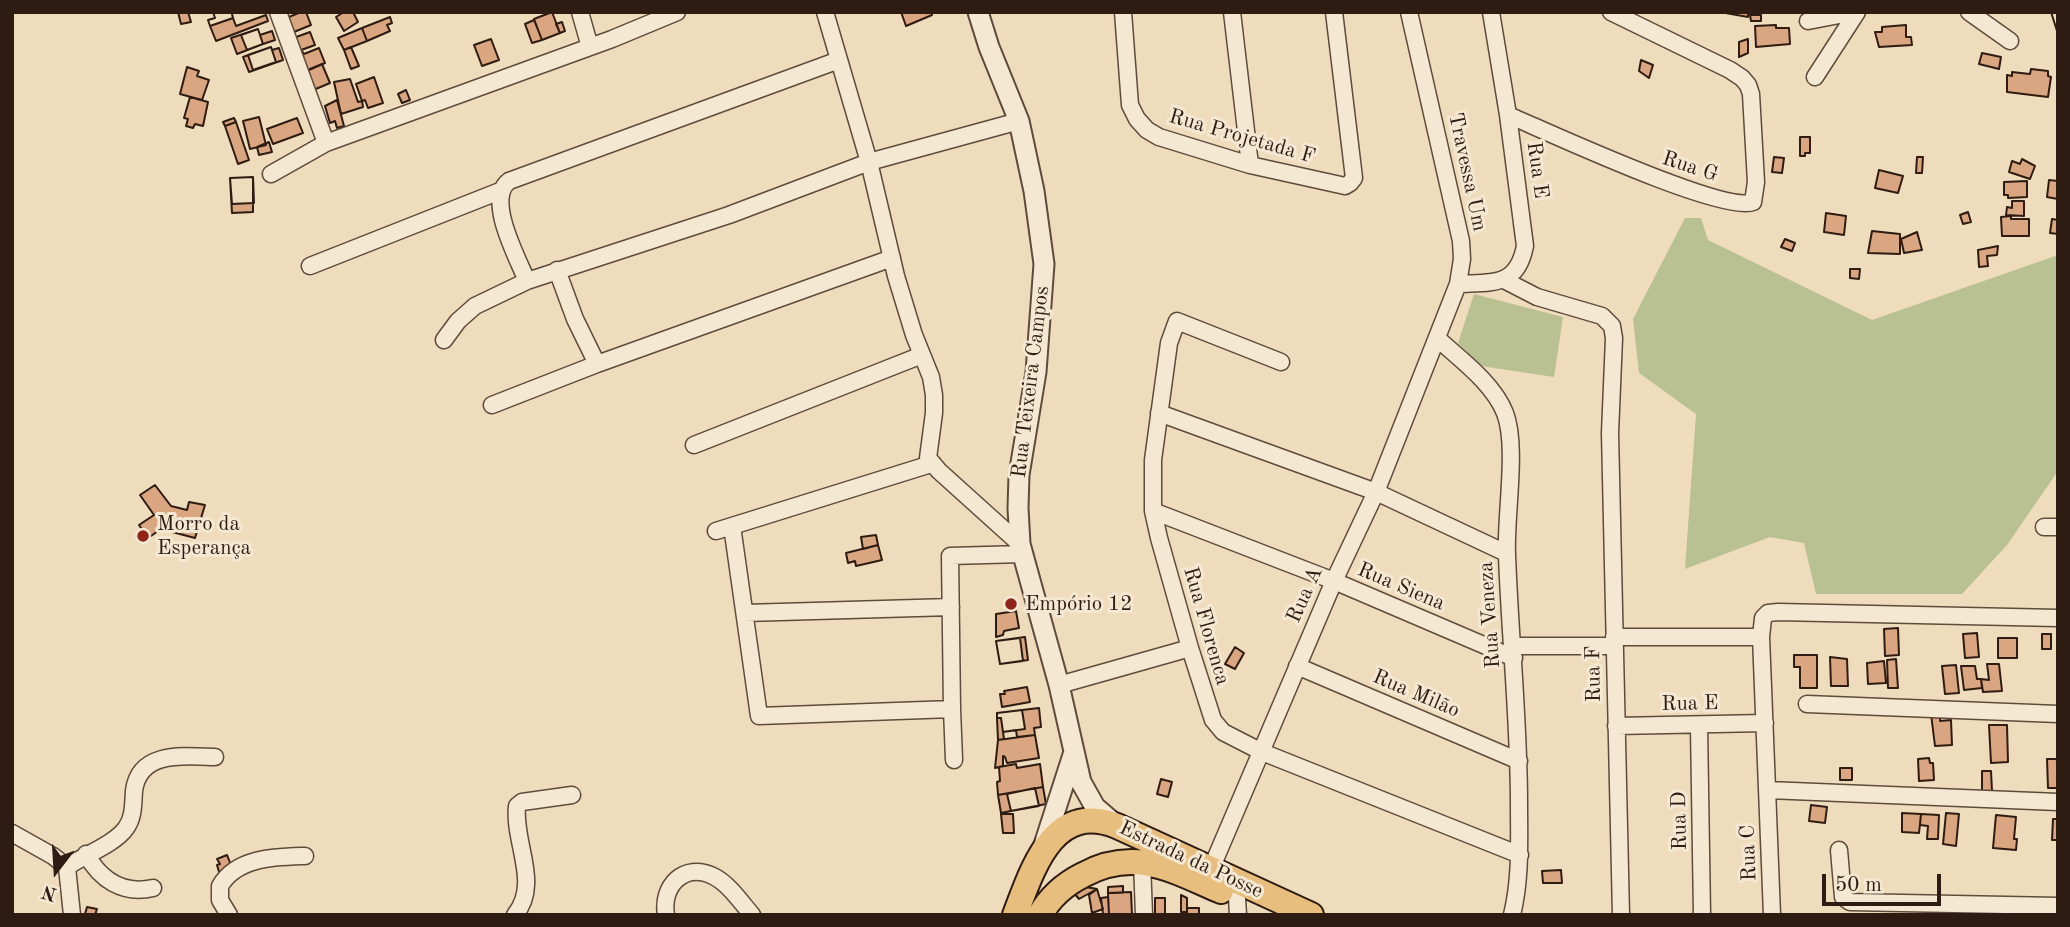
<!DOCTYPE html>
<meta charset="utf-8">
<style>
body{margin:0}
#map{position:relative;width:2070px;height:927px;overflow:hidden;background:#efdcbc;font-family:"Old Standard TT",serif}
canvas{display:block}
.frame{position:absolute;inset:0;border:14px solid #2e1b11;pointer-events:none}
.north{position:absolute;left:21px;top:836px;width:70px;height:70px;-webkit-text-stroke:5px #f5e8d3;paint-order:stroke;rotate:197deg;font-size:19px;font-weight:700;line-height:28px;text-align:center;color:#2e1b11}
.north::after{content:'';display:block;margin:auto;width:24px;height:32px;background:#2e1b11;clip-path:polygon(50% 0,100% 100%,50% 72%,0 100%)}
.scale{position:absolute;left:1822px;top:874px;width:119px;height:32px;box-sizing:border-box;border:4px solid #2e1b11;border-top:0;padding-left:9px;font-size:21px;line-height:24px;white-space:nowrap;color:#2e1b11;-webkit-text-stroke:5px #f5e8d3;paint-order:stroke}
</style>
<div id="map">
<canvas width="2070" height="927"></canvas>
<div class="frame"></div>
<div class="north">N</div>
<div class="scale">50 m</div>
</div>
<script>
const ctx = document.querySelector('canvas').getContext('2d');
ctx.lineJoin = 'round';
function fillPath(path, color) { ctx.fillStyle = color; ctx.fill(path, 'evenodd'); }
function stroke(path, color, width, dash) { ctx.strokeStyle = color; ctx.lineWidth = width; ctx.lineCap = dash ? 'butt' : 'round'; ctx.setLineDash(dash || []); ctx.stroke(path); }
function label(font, color, halo, rows, align = 'center') {
  ctx.font = font + ' "Old Standard TT",serif'; ctx.lineWidth = 6; ctx.setLineDash([]); ctx.textBaseline = 'middle'; ctx.strokeStyle = halo; ctx.fillStyle = color; for (const [text, x, y, turn = 0] of rows) {
    ctx.save(); ctx.translate(x, y); ctx.rotate((+turn || 0) * Math.PI / 180); ctx.textAlign = isNaN(turn) ? turn : align; if (halo) ctx.strokeText(text, 0, 0); ctx.fillText(text, 0, 0); ctx.restore();
  }
}
fillPath(new Path2D(`
 M1685,218H1701L1708,240L1872,320L2058,255V471L2007,545L1962,594H1816L1804,543L1770,537L1685,569L1696,414L1639,373L1633,319Z
 M1474,294L1563,317L1554,377L1481,366L1458,343Z`), '#b9c091');
const building = new Path2D(`
 M178,12H188L191,22L181,24Z
 M213,12H235L232,14L233,18L210,26L208,20L215,18Z
 M213,12H235L232,14L233,18L210,26L208,20L215,18Z
 M301,12H306L311,25L289,34L284,19Z
 M344,12H353L358,22L344,31L336,17Z
 M552,12L560,33L542,40L534,19Z
 M901,12H931L932,15L906,26Z
 M1720,12H1748V17Z
 M2051,12H2058V34Z
 M2051,12H2058V34Z
 M266,15L268,21L216,41L210,26L233,18L236,26Z
 M1750,15H1761V21H1751Z
 M390,17L392,23L387,25L390,31L367,41L362,28Z
 M534,20L542,40L532,43L525,24Z
 M562,22L565,31L560,33L556,24Z
 M1776,25V28H1789L1790,44L1756,47L1755,26Z
 M1906,25V37H1911L1912,45L1879,47L1875,32H1882V27Z
 M362,28L367,41L344,50L338,38Z
 M258,29L263,44L247,50L241,35Z
 M258,29L263,44L237,54L231,38Z
 M272,31L275,40L263,44L260,35Z
 M310,32L315,45L293,53L288,40Z
 M491,39L499,60L482,66L474,45Z
 M1748,39V53L1739,57V42Z
 M271,47L276,62L253,70L248,55Z
 M271,47L272,50L279,48L283,60L249,72L243,57Z
 M351,47L359,66L351,69L344,50Z
 M319,48L325,63L302,73L294,55L302,51L304,54Z
 M1982,53L2001,57L1999,69L1979,64Z
 M1641,60L1653,65L1649,78L1639,71Z
 M322,64L330,83L311,91L303,72Z
 M187,67L199,71L197,76L209,80L202,100L180,94Z
 M2031,69L2048,71V76L2051,77L2048,97L2007,92V75L2012,76V72L2030,74Z
 M374,77L383,103L368,108L365,100L362,101L356,84Z
 M350,79L358,102L362,101L363,107L341,114L334,82Z
 M406,90L410,100L402,103L398,94Z
 M190,97L208,102L203,126L195,124L193,128L186,126L188,119L184,118Z
 M337,100L344,126L337,128L335,121L330,123L325,106Z
 M259,117L266,145L250,149L243,121Z
 M234,118L236,122L225,126L223,122Z
 M297,118L303,133L273,144L267,129Z
 M236,122L249,160L238,164L225,126Z
 M1800,137H1810V153H1805V156H1800Z
 M269,142L272,152L259,155L257,147Z
 M1774,157L1784,158L1782,173L1772,172Z
 M1917,157H1923L1922,173H1916Z
 M2022,159L2035,166L2030,179L2009,172L2012,161L2020,164Z
 M1879,170L1903,176L1898,193L1875,188Z
 M253,177L254,203L232,204L230,178Z
 M253,177V212L232,213L230,178Z
 M2049,180L2058,181V199L2047,197Z
 M2027,181V197L2008,198V195H2004V182Z
 M2012,201H2024V216L2006,215L2007,207L2012,208Z
 M1968,212L1971,222L1963,224L1960,215Z
 M1826,213L1846,216L1844,235L1824,232Z
 M2011,216V219H2029V236H2002L2001,217Z
 M2052,219L2058,220V234L2050,233Z
 M1872,231L1900,234V254L1868,253Z
 M1917,232L1922,250L1904,253L1901,239Z
 M1785,239L1795,243L1792,251L1781,247Z
 M1998,246L1997,255L1987,256L1988,266L1979,267L1978,250Z
 M1850,269H1860L1859,279L1850,278Z
 M155,485L171,506L187,510L189,502L205,505L195,538L161,529L148,538L139,525L154,515L140,495Z
 M876,535L878,545L863,549L861,537Z
 M878,545L882,560L856,566L855,561L848,563L846,553Z
 M1016,611L1019,628L1004,631L1003,635L996,637V614Z
 M1898,628L1899,655L1885,656L1884,629Z
 M1977,633L1979,657L1965,658L1963,634Z
 M2042,634H2051V649H2042Z
 M1025,637L1028,660L1000,664L996,641Z
 M1020,638L1023,661L1000,664L996,641Z
 M1998,638H2017V658H1998Z
 M1235,647L1244,653L1235,669L1225,664Z
 M1794,655H1817V688H1800V667H1794Z
 M1830,657L1847,659L1848,686H1831Z
 M1896,659L1898,688H1888L1887,660Z
 M1884,661L1886,683L1868,684L1867,663Z
 M1987,664H1999L2002,691L1983,692L1981,679L1989,680Z
 M1956,665L1959,693L1945,694L1942,666Z
 M1961,666H1975L1977,679H1981L1982,688L1964,690Z
 M1027,687L1030,702L1002,707L1000,694H1005L1004,691Z
 M1039,708L1041,727L1034,728L1035,735L1017,737L1016,730L1003,732L1001,718H997V713Z
 M1022,710L1025,729L1003,732L1001,718H997V713Z
 M1931,714H1940V721L1951,720L1952,745L1935,746Z
 M997,718H1001L1004,739L998,740Z
 M1989,725H2007L2008,762L1991,763Z
 M1035,735L1039,758L1007,763L1005,757L1003,756V766L995,768L998,740Z
 M1929,758L1930,763H1933L1934,780L1919,781L1918,759Z
 M2047,759H2056L2058,761V788H2048Z
 M1016,764L1017,768L1040,764L1043,787L998,795L997,782L1000,781L999,767Z
 M1840,768H1852V780H1840Z
 M1982,771H1991L1992,791L1982,792Z
 M1161,779L1172,782L1168,797L1157,794Z
 M1043,787L1046,804L1001,813L998,795Z
 M1035,788L1039,806L1011,811L1007,794Z
 M1811,805L1827,807L1825,823L1809,821Z
 M1902,813L1921,814L1919,833L1902,832Z
 M1946,813L1959,814L1956,846L1943,844Z
 M1001,814H1013L1014,833H1003Z
 M1921,814L1939,815L1938,839H1927L1928,826L1920,825Z
 M1996,815L2016,817L2014,839H2017L2016,850L1993,848Z
 M2053,819H2058V840H2052Z
 M227,855L233,870L220,875L217,865L220,864L217,859Z
 M1561,870L1562,883H1543L1542,871Z
 M1123,886V893H1108V887Z
 M1086,887L1097,889L1079,899L1074,893Z
 M1097,889L1103,909L1092,913L1089,895Z
 M1131,892L1132,915H1109L1108,893Z
 M1181,895L1187,898V912H1181Z
 M1108,897L1109,914H1103L1101,898Z
 M1155,898H1165V915H1155Z
 M87,907L97,909L95,915L85,914Z
 M1187,908H1199V915H1187Z`);
fillPath(building, '#daa681');
stroke(building, '#2e1b11', 2);
const minor = new Path2D(`
 M278,12L326,143
 M580,12L590,47
 M825,12L869,162L896,276L914,335L931,377L934,395V413L928,458L939,471L1020,544
 M1123,12L1130,105L1137,119L1147,130L1159,137L1250,165L1345,186L1350,183L1354,178L1334,12
 M1232,12L1250,165
 M1969,12L2010,41
 M1808,21L1855,12
 M1815,77L1857,12
 M1508,115C1546,131 1723,214 1753,202L1756,182L1751,94L1748,85L1742,78L1730,70L1611,12
 M271,174L326,143L612,39L677,12
 M310,266L500,191
 M557,270L575,319L597,364L892,258
 M1504,280L1537,297L1602,316L1612,326L1614,338L1610,433L1621,915
 M527,281C518,259 485,199 509,181L839,60
 M1458,284C1493,282 1517,287 1525,246L1508,115L1491,12
 M1438,339C1461,360 1493,383 1505,413C1518,447 1505,516 1507,555C1510,638 1519,721 1519,804C1519,841 1521,878 1512,915
 M444,340L458,321L475,306L527,281L729,215L869,162L1019,121
 M1281,362L1177,321L1169,343L1153,460V511L1159,538L1190,648L1213,720L1223,732L1262,752L1520,855
 M492,405L597,364
 M1159,413L1376,492L1506,553
 M694,445L922,355
 M1153,511L1334,581L1514,658
 M732,526L759,716L952,709
 M2044,527H2058
 M716,531L931,464
 M745,613L951,607
 M1614,637H1761
 M1513,646H1614
 M1297,666L1519,761
 M1059,685L1190,648
 M1807,704L2058,714
 M1616,726L1765,723
 M1699,726L1702,915
 M954,760L952,709L950,556L1023,554
 M1768,790L2058,802
 M12,833L53,856L67,867L72,915
 M1839,850L1843,897L1850,902L2058,906
 M86,854C100,879 122,895 153,888
 M1142,862L1144,915
 M67,867C84,855 115,844 126,828C134,817 133,804 134,791C139,750 185,756 215,757
 M1211,869L1334,581L1376,492L1458,284L1462,259L1461,241L1409,12
 M1237,898L1238,915
 M229,915L220,900V886C237,857 275,857 305,856
 M515,915C541,883 513,843 517,806L522,802L572,795
 M666,915C661,886 684,862 713,876C728,883 741,902 752,915
 M1772,915L1761,637L1763,618L1768,613L1778,612L2058,618`);
const tertiary = new Path2D(`
 M978,12L989,47L1019,121L1034,191L1044,264L1036,372L1019,475L1018,508L1020,544L1059,685L1081,782L1095,807L1116,825
 M1043,848L1073,755`);
const primary = new Path2D(`
 M1015,915C1033,868 1053,801 1117,826L1311,915
 M1040,915C1050,897 1065,884 1083,875C1135,847 1172,870 1221,891`);
stroke(minor, '#5e4b3c', 19);
stroke(tertiary, '#5e4b3c', 23);
stroke(primary, '#2e1b11', 28);
stroke(minor, '#f5e8d3', 16);
stroke(tertiary, '#f5e8d3', 19);
stroke(primary, '#e8be7e', 24);
for (const [x, y, r, color] of [
 [143,536,7,"#8f2418"],
 [1011,604,7,"#8f2418"]
]) { const dot = new Path2D(); dot.arc(x, y, r, 0, 2 * Math.PI); ctx.fillStyle = color; ctx.fill(dot); stroke(dot, '#f5e8d3', 2.5); }
label('21px', '#2e1b11', '#f5e8d3', [
 ["Rua Projetada F",1242,137,16],
 ["Rua G",1690,167,18],
 ["Rua E",1537,170,82],
 ["Travessa Um",1467,172,78],
 ["Rua Teixeira Campos",1031,382,-83],
 ["Rua Siena",1401,587,23],
 ["Rua A",1305,595,-66],
 ["Rua Veneza",1490,615,-94],
 ["Rua Florenca",1206,626,74],
 ["Rua F",1594,674,-91],
 ["Rua Milão",1416,694,23],
 ["Rua E",1690,704,-1],
 ["Rua D",1680,821,-91],
 ["Rua C",1749,853,-92],
 ["Estrada da Posse",1191,860,25]
]);
label('21px', '#2e1b11', '#f5e8d3', [
 ["Morro da",157,524],
 ["Esperança",157,548],
 ["Empório 12",1025,604]
], 'left');
</script>
